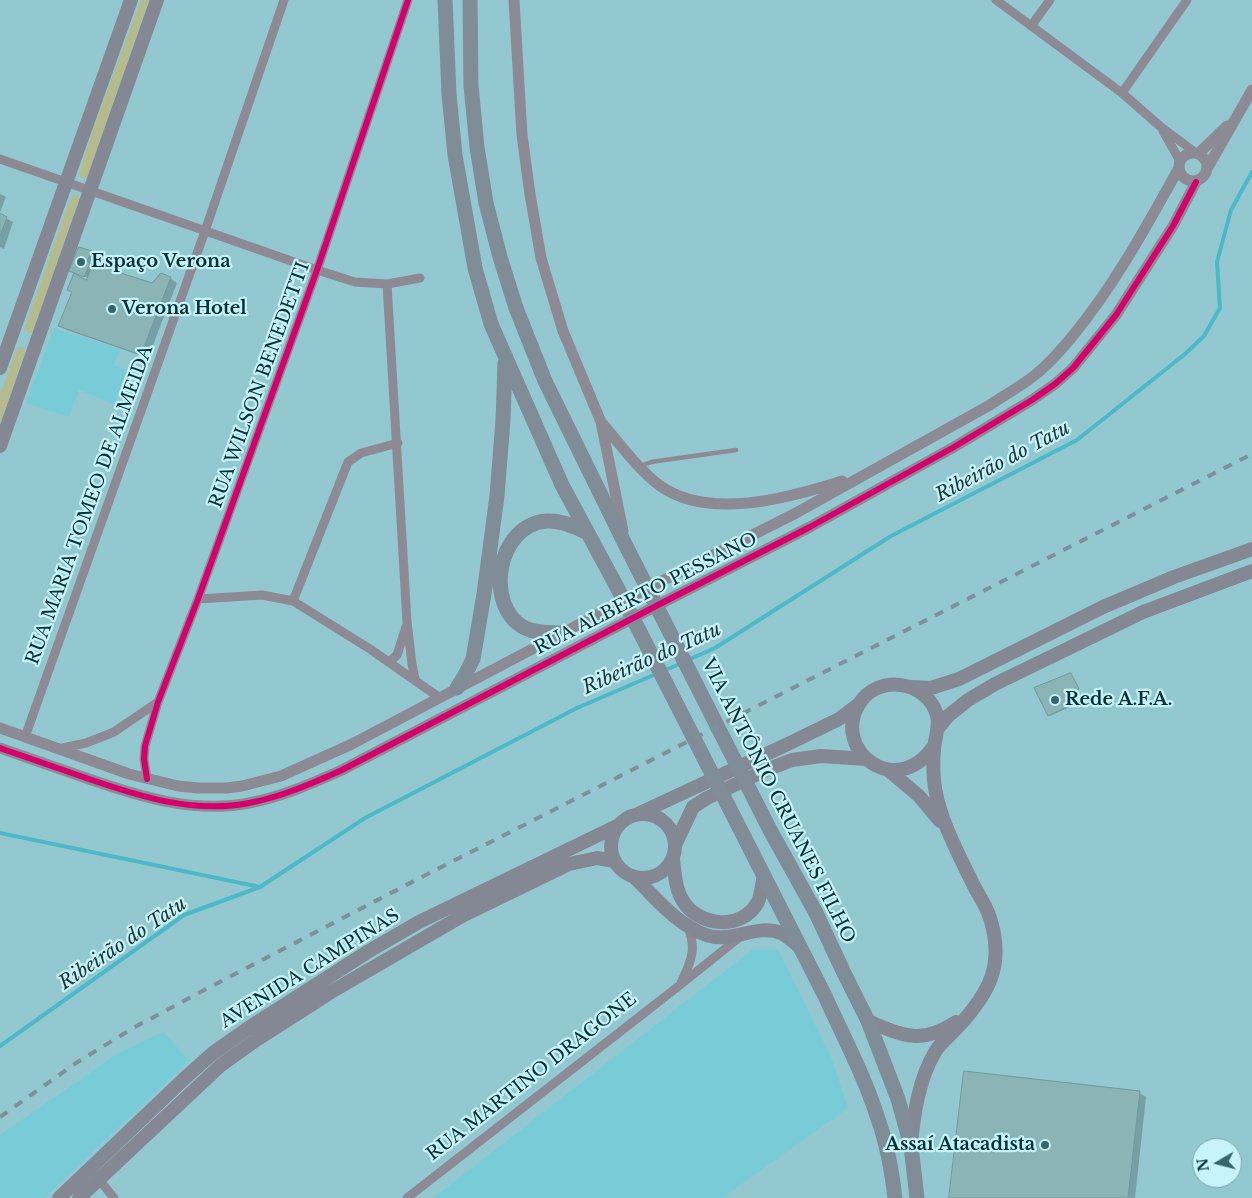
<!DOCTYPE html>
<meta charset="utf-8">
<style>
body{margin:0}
#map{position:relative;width:1252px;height:1198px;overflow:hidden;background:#94c8d0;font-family:"Libre Baskerville",serif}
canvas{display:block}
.north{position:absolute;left:1192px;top:1138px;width:50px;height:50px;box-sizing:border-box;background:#c7f3fa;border:1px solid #79a6ac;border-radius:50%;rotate:262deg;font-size:14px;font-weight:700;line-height:20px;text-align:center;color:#053238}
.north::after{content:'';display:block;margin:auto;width:18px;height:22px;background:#37666d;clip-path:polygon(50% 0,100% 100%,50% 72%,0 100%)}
</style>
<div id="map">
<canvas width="1252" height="1198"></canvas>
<div class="north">N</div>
</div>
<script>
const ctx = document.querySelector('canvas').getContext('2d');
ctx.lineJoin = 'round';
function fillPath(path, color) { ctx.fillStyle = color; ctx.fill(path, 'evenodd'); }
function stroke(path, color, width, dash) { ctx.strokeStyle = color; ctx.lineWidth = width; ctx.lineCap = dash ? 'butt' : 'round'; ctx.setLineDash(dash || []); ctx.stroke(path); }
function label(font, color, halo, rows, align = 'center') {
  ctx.font = font + ' "Libre Baskerville",serif'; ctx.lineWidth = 4.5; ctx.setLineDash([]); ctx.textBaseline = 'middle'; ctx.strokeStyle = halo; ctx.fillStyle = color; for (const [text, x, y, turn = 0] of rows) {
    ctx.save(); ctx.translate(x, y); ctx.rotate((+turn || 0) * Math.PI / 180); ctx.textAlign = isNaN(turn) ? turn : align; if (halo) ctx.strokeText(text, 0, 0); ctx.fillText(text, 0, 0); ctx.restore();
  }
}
fillPath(new Path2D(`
 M54,328L120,350L114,365L127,370L115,405L79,390L69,417L26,403Z
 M752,950H778L832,1059L848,1108L722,1198H433Z
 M163,1032L189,1060L45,1198H0V1135L117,1054Z`), '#78ccd8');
fillPath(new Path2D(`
 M141,0H149L88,175L84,179L81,178L79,174L93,129Z
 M74,194L78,195L79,199L35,325L31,333H27L25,327L68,205Z
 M19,347H24L25,352L0,424V395L15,353Z`), '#b6bb8e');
fillPath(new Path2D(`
 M0,194L6,197L0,212Z
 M0,215L13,222L4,249L0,247Z
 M80,249L95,254L89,264L93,267L153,285L170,278L177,283L148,358L67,330L60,326L88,278L74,272Z
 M1071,675L1079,689L1068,695L1072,706L1050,716L1049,715Z
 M1139,1093L1146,1097L1135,1198H951Z`), '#0003');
stroke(new Path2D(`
 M688,660L715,648L891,536L1077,440L1185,354L1204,336L1220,308L1217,262L1231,210L1252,172
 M663,671L682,663
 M0,833L260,887
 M0,1046L184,915L260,887L365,818L577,708L656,674`), '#4db9c8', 4);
const building = new Path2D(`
 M0,213L7,217L0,236Z
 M79,247L92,251L87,261L90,264L84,277L69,271Z
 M93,264L152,283L161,273L171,277L141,355L58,326L72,292L67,290L74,273L86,280Z
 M1071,673L1079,689L1068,694L1071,705L1048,716L1034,688Z
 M964,1071L1140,1091L1128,1198H949Z`);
fillPath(building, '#8ab4b6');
stroke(building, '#6f9a9c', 1);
stroke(new Path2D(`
 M641,466L651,462L736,450`), '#8c8a94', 4.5);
stroke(new Path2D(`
 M996,0L1122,93L1161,127L1196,153
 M1031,26L1050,0
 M1122,93L1187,0
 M1163,131L1180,161
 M0,159L317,270L355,282L387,284L420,278
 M387,284L407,622L412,664L415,679
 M198,599L262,595L293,601L370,649L440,698
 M293,601L348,462L361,453L398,443
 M389,662L397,655L406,627
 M25,737L205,231L284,0
 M58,749L86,743L114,732L158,702
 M147,779L144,759L145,746L158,702L198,599L317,270L408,0
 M681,983C691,961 697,950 688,927
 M97,1177L114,1198
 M407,1198L680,985L741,936`), '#8c8a94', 9);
stroke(new Path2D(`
 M514,0L522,135L530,194L541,258L563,331L601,422L623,531
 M1179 167a14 14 0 1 1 28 0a14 14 0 1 1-28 0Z
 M1198,154L1227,126
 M1208,167L1252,90
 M602,423C620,444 637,468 659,485C708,521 789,498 842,481
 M0,728L129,774L178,786L198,788H227L242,786L281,776L352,744L650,587L796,513L990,405C1005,395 1021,386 1035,375C1050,363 1063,348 1075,333C1116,283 1147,225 1179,168
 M0,748C29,758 57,768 86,778C138,796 193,814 249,803C281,797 311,784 342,770L658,605L810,527L954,447L1032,400L1055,384L1073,368L1116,315L1173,226L1196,182`), '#8c8a94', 11);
stroke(new Path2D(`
 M0,368L131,0
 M0,446L157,0
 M912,687L931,688L959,679L1103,607L1174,577L1252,549
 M939,727L948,716L968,700L995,684L1143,612L1252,571
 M887,769L919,796L940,821
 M640,813L790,743L839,719L859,704
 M611 846a32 32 0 1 1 64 0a32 32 0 1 1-64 0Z
 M676,843L693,807L707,798L766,770L792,760L821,756L867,759
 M673,860C675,873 675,889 683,901C699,927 742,931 758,902C761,895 762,884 764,876
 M635,878C657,899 677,925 706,935C732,944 756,923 781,933C788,936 794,943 800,947
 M868,1021C903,1036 921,1045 956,1022
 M911,1143C914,1113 919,1079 935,1052C940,1043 951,1035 958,1027C989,993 1005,965 990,918C987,908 980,897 975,888C963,863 949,838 941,812C934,792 932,770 934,749C935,737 940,727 937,715C927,681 878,673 859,704C831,750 896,801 934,746
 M59,1198L186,1077L213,1053L247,1029L369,951L419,922L617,826
 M79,1198L221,1065L256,1040L331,992L462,916L569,864L597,858L615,861`), '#848894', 14);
stroke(new Path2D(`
 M445,0L449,94L455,155L475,268L491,324L562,485L618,589L825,996C843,1036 865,1077 878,1119C887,1144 892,1172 895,1198
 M470,0L471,86L477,147L486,203L500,257L516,308L545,381L625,544L770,830L816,913L843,971L868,1021L898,1099L911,1146L917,1198
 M563,633C551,632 537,634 525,628C483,606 497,524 547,521C561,520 576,527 588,533
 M457,688L464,677L473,659L484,594L497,496L503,420L505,363`), '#808c98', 15);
stroke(new Path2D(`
 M0,1117L76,1063L133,1028L210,987L416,880L1252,454`), '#7d9199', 4, [9, 9]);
stroke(new Path2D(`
 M0,748C29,758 57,768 86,778C138,796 193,814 249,803C281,797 311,784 342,770L658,605L810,527L954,447L1032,400L1055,384L1073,368L1116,315L1173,226L1196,182
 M147,779L144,759L145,746L158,702L198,599L317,270L408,0`), '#d6006c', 6);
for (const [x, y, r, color] of [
 [81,262,5,"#37666d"],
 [112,309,5,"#37666d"],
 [1055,700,5,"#37666d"],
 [1045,1145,5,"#37666d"]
]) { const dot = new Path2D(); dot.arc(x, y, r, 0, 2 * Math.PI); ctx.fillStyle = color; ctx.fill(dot); stroke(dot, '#c7f3fa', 2); }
label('bold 18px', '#053238', '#c7f3fa', [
 ["Espaço Verona",91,262],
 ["Verona Hotel",122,309],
 ["Rede A.F.A.",1065,700],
 ["Assaí Atacadista",1035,1145,"right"]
], 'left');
label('18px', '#053238', '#c7f3fa', [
 ["RUA WILSON BENEDETTI",260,385,-70],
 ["RUA MARIA TOMEO DE ALMEIDA",90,505,-70],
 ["RUA ALBERTO PESSANO",646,594,-27],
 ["VIA ANTÔNIO CRUANES FILHO",778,801,63],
 ["AVENIDA CAMPINAS",310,969,-32],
 ["RUA MARTINO DRAGONE",532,1077,-38]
]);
label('italic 19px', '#1b363a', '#c7f3fa', [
 ["Ribeirão do Tatu",1003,462,-28],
 ["Ribeirão do Tatu",652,659,-24],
 ["Ribeirão do Tatu",123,944,-34]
]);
</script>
